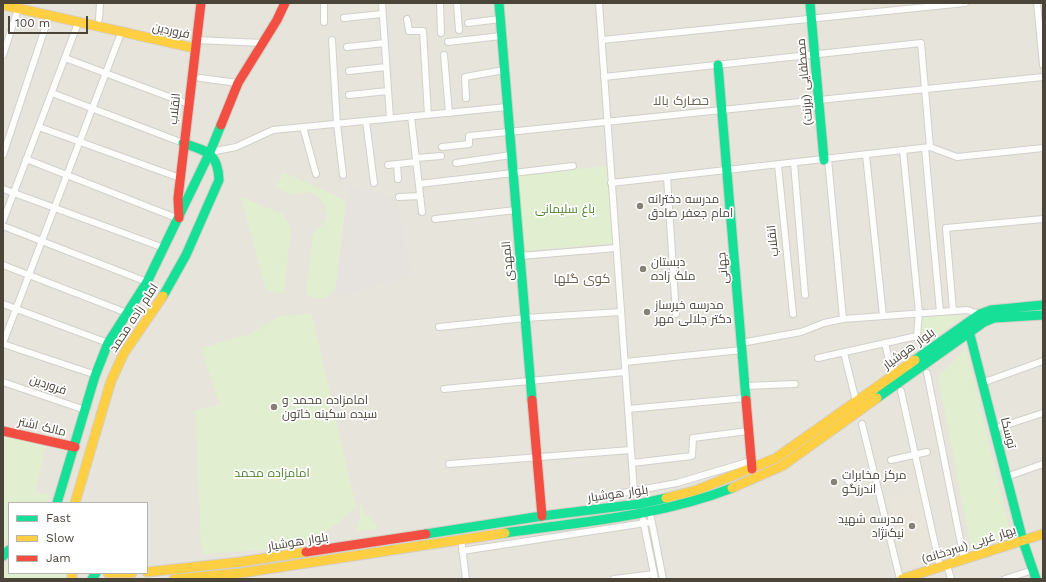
<!DOCTYPE html>
<meta charset="utf-8">
<style>
body{margin:0}
#map{position:relative;width:1046px;height:582px;overflow:hidden;background:#f4f2ee;font-family:"Work Sans",sans-serif}
canvas{display:block}
.frame{position:absolute;inset:0;border:4px solid #4b4439;pointer-events:none}
.legend{position:absolute;left:8px;top:502px;width:140px;height:72px;box-sizing:border-box;background:#fff;border:1px solid #b7b4b0;margin:0;padding:5px 7px;list-style:none;font-size:12px;color:#4b4439}
.legend li{display:flex;align-items:center;gap:8px;height:20px}
.legend b{width:20px;border:1px solid #b7b4b0}
.scale{position:absolute;left:8px;top:16px;width:80px;height:18px;box-sizing:border-box;border:2px solid #4b4439;border-top:0;padding-left:5px;font-size:12px;line-height:14px;white-space:nowrap;color:#4b4439;-webkit-text-stroke:3px #fff;paint-order:stroke}
</style>
<div id="map">
<canvas width="1046" height="582"></canvas>
<div class="frame"></div>
<ul class="legend">
<li><b style="height:5px;background:#16e098"></b>Fast</li>
<li><b style="height:5px;background:#ffcf43"></b>Slow</li>
<li><b style="height:5px;background:#f24e42"></b>Jam</li>
</ul>
<div class="scale">100 m</div>
</div>
<script>
const ctx = document.querySelector('canvas').getContext('2d');
ctx.lineJoin = 'round';
function fillPath(path, color) { ctx.fillStyle = color; ctx.fill(path, 'evenodd'); }
function stroke(path, color, width, dash) { ctx.strokeStyle = color; ctx.lineWidth = width; ctx.lineCap = dash ? 'butt' : 'round'; ctx.setLineDash(dash || []); ctx.stroke(path); }
function label(font, color, halo, rows, align = 'center') {
  ctx.font = font + ' "Work Sans",Cairo,sans-serif'; ctx.lineWidth = 3.5; ctx.setLineDash([]); ctx.textBaseline = 'middle'; ctx.strokeStyle = halo; ctx.fillStyle = color; for (const [text, x, y, turn = 0] of rows) {
    ctx.save(); ctx.translate(x, y); ctx.rotate((+turn || 0) * Math.PI / 180); ctx.textAlign = isNaN(turn) ? turn : align; if (halo) ctx.strokeText(text, 0, 0); ctx.fillText(text, 0, 0); ctx.restore();
  }
}
fillPath(new Path2D(`
 M3,3H1043V579H3ZM9,503H147V573H9Z`), '#e7e4dc');
fillPath(new Path2D(`
 M104,3H193L188,41L103,21Z
 M921,491L936,553L932,561L910,568L905,565L903,561L889,498Z`), '#eae5da');
fillPath(new Path2D(`
 M607,166L614,243L524,251L517,174Z
 M283,172L342,199L346,204L335,291L324,298L309,296L306,293L313,234L325,222L327,214L324,205L318,196L308,192L292,195L276,188Z
 M241,197L283,214L291,228L284,294L269,291L265,287Z
 M312,314L356,507C342,519 328,533 311,540C284,551 234,551 204,554L201,543L195,410L220,405L201,348L250,334L279,316Z
 M966,315L921,347L922,317Z
 M966,348L1011,534L971,548L938,377Z
 M3,436L46,446L35,492L50,495L47,503H9V539L3,543Z
 M360,501L366,514L379,528L356,532L360,515Z
 M9,558V573H68V579H3L4,568Z`), '#e1eecf');
fillPath(new Path2D(`
 M348,186L388,195L396,200L413,275L335,298Z`), '#e6e3df');
const street = new Path2D(`
 M324,3V22
 M382,3L390,118
 M440,3L441,33
 M457,3L459,30
 M599,3L634,492
 M1037,3L1043,65
 M344,18L382,14
 M99,19L100,3
 M407,19L409,31H423L428,115
 M468,23L500,19
 M195,40L263,43
 M332,40L337,124L343,175
 M602,40L965,3
 M448,42L501,36
 M347,47L385,43
 M3,55L18,9
 M444,55L449,113
 M65,58L188,104
 M349,71L386,67
 M604,77L921,43L930,147
 M200,78L238,83
 M52,93L183,143
 M349,95L388,91
 M466,98L465,77L504,70
 M411,116L422,212
 M366,121L374,183
 M39,127L180,178
 M303,127L316,174
 M442,147L469,144V136L1043,77
 M925,148L940,312
 M210,152L236,147L273,130L507,107
 M3,155L49,16
 M866,155L883,316
 M416,158L441,156
 M26,159L179,219
 M828,159L843,319
 M456,163L511,155
 M794,163L805,295
 M397,164L398,179
 M388,165L416,162
 M778,165L793,314
 M667,177L676,314
 M611,183L930,147L957,157L1043,148
 M419,184L573,166
 M3,189L164,248
 M399,197L420,196
 M435,219L516,210
 M3,221L78,23
 M3,226L147,282
 M520,256L616,248
 M3,265L127,313
 M3,304L108,343
 M953,311L946,228L1043,219
 M439,327L525,318L621,312
 M3,343L121,33
 M741,343L801,332L824,323L843,319L967,310L980,314
 M885,343L891,369
 M3,344L96,375
 M844,353L856,401
 M818,358L917,336L919,313L903,150
 M625,362L742,350
 M927,373L964,559
 M3,382L85,410
 M982,383L1043,361
 M745,386L795,384
 M444,389L625,372
 M901,391L940,567
 M628,409L746,398
 M862,424L900,579
 M994,429L1043,413
 M891,460L927,452
 M632,463L692,456L693,438L748,431
 M449,464L631,450
 M1006,477L1043,464
 M848,481L874,475
 M601,497L677,483L751,461
 M651,518L663,579
 M643,520L655,579
 M461,539L466,579
 M462,551L652,522
 M947,565L951,579
 M614,579L654,574
 M1005,579L1033,570`);
const fast = new Path2D(`
 M499,3L532,400
 M810,3L824,160
 M718,65L746,400
 M163,296L186,255L219,180C218,152 206,151 183,143
 M969,331L1023,541L1036,579
 M915,360L980,314L991,310L1043,305
 M877,398L984,322L994,318L1043,315
 M57,503L95,376L108,343L147,282L210,152L221,125
 M505,533C581,522 660,516 732,488
 M426,534L542,516L639,504L666,498
 M3,556L9,550
 M92,579L96,573`);
const slow = new Path2D(`
 M3,5L194,48
 M732,488L782,466L877,398
 M666,498L697,490L776,458L915,360
 M75,503L111,381L124,353L163,296
 M147,572L240,562L306,552
 M72,573V579
 M108,573H132
 M174,579L241,573L505,533
 M902,579L1043,534`);
const jam = new Path2D(`
 M221,125L238,83L277,20L285,3
 M179,218L178,198L201,3
 M532,400L542,516
 M746,400L752,469
 M3,431L75,447
 M306,552L426,534`);
stroke(street, '#d2d0cb', 8);
stroke(fast, '#d3cfc5', 11);
stroke(slow, '#d3cfc5', 11);
stroke(jam, '#d3cfc5', 11);
stroke(street, '#fdfdfc', 6);
stroke(fast, '#16e098', 9);
stroke(slow, '#ffcf43', 9);
stroke(jam, '#f24e42', 9);
for (const [x, y, r, color] of [
 [640,206,4,"#868178"],
 [643,269,4,"#868178"],
 [647,312,4,"#868178"],
 [274,407,4,"#868178"],
 [834,482,4,"#868178"],
 [912,526,4,"#868178"]
]) { const dot = new Path2D(); dot.arc(x, y, r, 0, 2 * Math.PI); ctx.fillStyle = color; ctx.fill(dot); stroke(dot, '#fff', 1.5); }
label('12px', '#4b4439', '#fff', [
 ["فروردین",171,31,12],
 ["مصطفایی (برزنت)",805,82,-95],
 ["انقلاب",175,109,-84],
 ["انقلاب",773,241,-96],
 ["المهدی",508,261,-95],
 ["جهانی",723,268,-95],
 ["امام زاده محمد",134,318,-57],
 ["بلوار هوشیار",909,349,-36],
 ["فروردین",48,385,19],
 ["مالک اشتر",42,427,13],
 ["توسکا",1008,433,76],
 ["بلوار هوشیار",618,494,-8],
 ["بلوار هوشیار",298,542,-9],
 ["بهار غربی (سردخانه)",969,545,-18]
]);
label('12px', '#4b4439', '#fff', [
 ["مدرسه دخترانه",648,199],
 ["امام جعفر صادق",648,213],
 ["دبستان",651,262],
 ["ملک زاده",651,276],
 ["مدرسه خیرساز",655,305],
 ["دکتر جلالی مهر",655,319],
 ["امامزاده محمد و",282,400],
 ["سیده سکینه خاتون",282,414],
 ["مرکز مخابرات",842,475],
 ["اندرزگو",842,489],
 ["مدرسه شهید",904,519,"right"],
 ["نیک‌نژاد",904,533,"right"]
], 'left');
label('12px', '#4a7f2a', '#fff', [
 ["باغ سلیمانی",565,209],
 ["امامزاده محمد",272,473]
]);
label('13px', '#6e6250', '#fff', [
 ["حصارک بالا",681,101],
 ["کوی گلها",582,279]
]);
</script>
